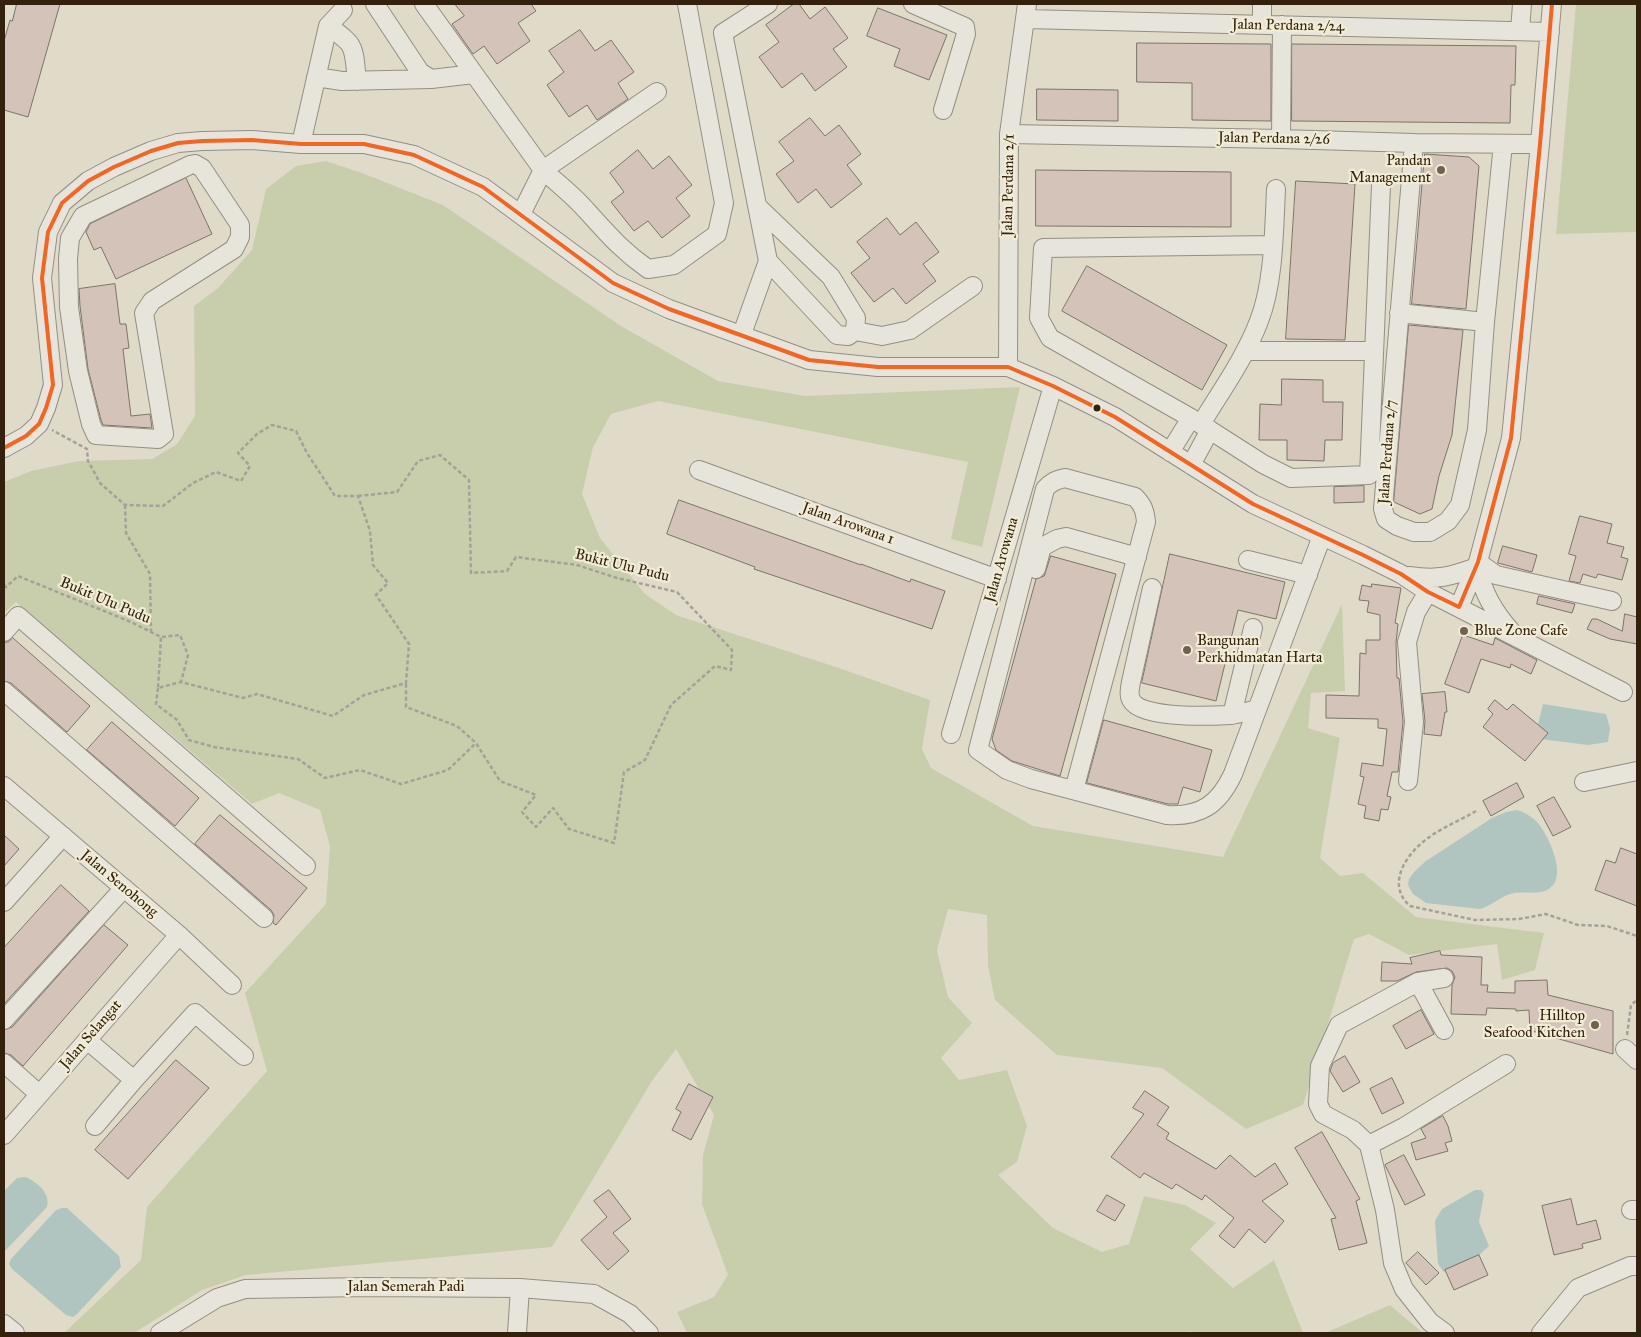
<!DOCTYPE html>
<style>
body{margin:0}
#map{position:relative;width:1641px;height:1337px;overflow:hidden;background:#e0dbc9;font-family:"IM FELL Great Primer",serif}
canvas{display:block}
.frame{position:absolute;inset:0;border:5px solid #34210d;pointer-events:none}
</style>
<div id="map">
<canvas width="1641" height="1337"></canvas>
<div class="frame"></div>
</div>
<script>
const ctx = document.querySelector('canvas').getContext('2d');
ctx.lineJoin = 'round';
function fillPath(path, color) { ctx.fillStyle = color; ctx.fill(path, 'evenodd'); }
function stroke(path, color, width, dash) { ctx.strokeStyle = color; ctx.lineWidth = width; ctx.lineCap = dash ? 'butt' : 'round'; ctx.setLineDash(dash || []); ctx.stroke(path); }
function label(font, color, halo, rows, align = 'center') {
  ctx.font = font + ' "IM FELL Great Primer",serif'; ctx.lineWidth = 4.5; ctx.setLineDash([]); ctx.textBaseline = 'middle'; ctx.strokeStyle = halo; ctx.fillStyle = color; for (const [text, x, y, turn = 0] of rows) {
    ctx.save(); ctx.translate(x, y); ctx.rotate((+turn || 0) * Math.PI / 180); ctx.textAlign = isNaN(turn) ? turn : align; if (halo) ctx.strokeText(text, 0, 0); ctx.fillText(text, 0, 0); ctx.restore();
  }
}
fillPath(new Path2D(`
 M1576,4H1637V232L1556,234Z
 M326,161L362,173L443,205L621,326L718,381L805,396L1020,387L982,547L951,539L968,462L658,401L611,414L593,447L582,494L600,538L645,594L676,615L839,668L930,700L922,749L931,768L1033,826L1223,857L1342,604L1345,691L1311,693L1308,728L1340,738L1320,858L1340,876L1363,873L1416,917L1544,933L1535,970L1502,980L1497,944L1409,955L1369,934L1354,939L1303,1105L1246,1129L1162,1068L1057,1055L995,1000L988,966L987,915L948,909L937,950L948,997L972,1023L941,1058L959,1080L1007,1070L1027,1126L1017,1162L998,1175L1053,1228L1102,1252L1129,1244L1144,1196L1185,1205L1216,1223L1190,1249L1233,1288L1274,1260L1303,1333H1195L1189,1331L1186,1333H687L677,1312L714,1297L728,1275L702,1204L703,1155L714,1115L676,1049L652,1081L552,1247L246,1275L202,1290L134,1333H64L141,1260L147,1207L267,1071L245,993L326,904L330,846L320,810L279,793L252,804L16,602L4,613V482L31,471L79,461L152,459L177,444L195,416L194,306L218,288L252,250L266,189L296,166Z
 M1390,1305L1423,1333H1325Z`), '#c8ceac');
fillPath(new Path2D(`
 M1543,704L1606,714L1610,728L1608,742L1588,745L1540,739L1537,729Z
 M1517,810C1524,812 1531,816 1536,821C1548,833 1567,875 1551,887C1542,896 1525,891 1514,893C1501,895 1492,906 1480,909L1426,903L1413,894L1408,885L1409,879L1415,871L1426,861L1492,818L1506,812Z
 M25,1177C36,1181 51,1193 47,1207L4,1252V1191L17,1178Z
 M1475,1190H1481L1484,1194L1479,1222L1489,1246L1478,1256L1444,1272L1438,1264L1435,1221L1442,1209Z
 M62,1208H67L119,1256L121,1267L77,1314L73,1317L66,1315L12,1269L9,1264L11,1259L56,1210Z`), '#b0c5bf');
const building = new Path2D(`
 M17,4H60L28,117L4,110V41L10,20L12,21Z
 M455,4H531L536,11L518,23L530,41L497,64L484,46L473,54L452,24L464,16Z
 M794,4H799L810,19L825,7L848,38L833,49L847,67L815,91L802,73L782,88L759,57L779,42L766,25Z
 M878,8L947,35L929,80L894,66L900,49L867,36Z
 M580,30L595,51L611,40L634,72L618,83L628,99L597,120L587,105L569,117L547,85L564,72L549,51Z
 M1137,43L1271,44V121L1192,120V83L1137,82Z
 M1292,44L1516,46L1515,85H1511L1510,123L1292,121Z
 M1037,89L1118,90V121L1037,120Z
 M810,118L825,136L839,125L861,154L847,165L862,184L831,208L816,189L798,203L776,174L794,161L779,142Z
 M638,150L653,169L669,156L692,185L676,198L690,216L662,238L648,221L634,231L611,202L624,192L610,173Z
 M1425,154L1469,157L1479,166L1466,309L1412,304Z
 M1036,170L1231,172V227L1036,226Z
 M186,178L212,234L116,279L101,247L94,250L86,232L90,224Z
 M1296,181L1355,184L1345,340L1286,339Z
 M887,218L900,235L916,222L939,252L923,264L936,281L906,304L893,288L874,302L851,273L870,258L857,242Z
 M1087,266L1227,345L1202,390L1062,311Z
 M115,284L120,324H126L129,348L123,349L131,416L150,414L152,428L103,425L101,420L88,369L80,306L79,289Z
 M1409,325L1463,330L1452,435L1439,476L1432,509L1420,514L1394,502Z
 M1282,379L1323,380V402H1343L1342,440H1325L1324,461L1287,460V440H1259L1260,404L1281,405Z
 M1364,486V502L1334,503V487Z
 M679,500L861,565V564L910,582L911,579L945,591L932,629L754,569L755,567L667,534Z
 M1580,516L1612,524L1607,543L1624,547L1621,557L1628,559L1622,580L1598,574L1596,578L1583,574L1580,583L1569,581L1576,556L1569,554Z
 M1503,546L1537,555L1532,572L1498,563Z
 M1170,554L1285,582L1276,619L1238,610L1216,701L1142,683Z
 M1051,556L1116,574L1060,776L1012,761L996,750L992,739L1036,579L1044,576Z
 M1372,584L1401,588L1395,623L1398,624L1396,643L1397,678H1399L1403,722L1398,772H1392L1387,796L1391,797L1388,810L1381,809L1379,821L1364,818L1366,806L1358,804L1364,777L1360,776L1362,763L1383,766L1387,729L1378,728V719L1326,718V695L1359,696L1360,653L1366,654V640H1380V615L1367,612L1369,601L1359,600L1362,585L1371,587Z
 M1539,596L1575,604L1572,613L1537,604Z
 M1625,614L1637,617V644L1610,639L1587,629L1592,619H1597L1622,631Z
 M1463,635L1493,645L1495,638L1537,660L1531,674L1511,664L1510,668L1481,659L1469,693L1445,684Z
 M13,638L90,706L67,732L11,683L4,681V642H8Z
 M1445,692L1447,712H1445L1441,736L1424,734L1425,721L1422,694Z
 M1495,700L1507,710L1513,704L1548,733L1525,761L1483,727L1493,714L1488,709Z
 M1104,720L1212,750L1200,792L1183,787L1178,804H1168L1087,783Z
 M112,722L199,798L175,826L87,750Z
 M1517,783L1524,797L1491,816L1483,801Z
 M1554,797L1571,827L1553,836L1537,806Z
 M220,815L307,888L276,925L273,923L274,915L271,910L195,844Z
 M4,835L19,849L4,866Z
 M1621,848L1637,854V906L1595,890L1606,860L1615,863Z
 M61,885L89,911L4,1004V948Z
 M104,925L128,945L23,1066L11,1055L4,1053V1030L12,1027Z
 M1440,951L1441,955L1482,957L1481,985H1488L1487,992L1515,993V981L1547,980L1548,995L1613,1011V1054L1552,1037L1551,1031L1530,1032L1529,1010L1516,1011V1009L1487,1008L1486,1015L1451,1014L1452,985L1455,977L1452,971L1447,968L1416,972L1397,981H1381L1382,962L1412,964L1410,958Z
 M1421,1010L1434,1034L1406,1049L1393,1026Z
 M1345,1056L1360,1082L1343,1092L1330,1071L1333,1063Z
 M176,1060L209,1088L128,1179L95,1150Z
 M1392,1078L1404,1103L1382,1114L1370,1089Z
 M689,1084L713,1097L691,1140L672,1130L681,1112L676,1109Z
 M1145,1091L1169,1107L1157,1125L1169,1133L1166,1139L1216,1169L1230,1155L1255,1177L1275,1163L1288,1184L1262,1201L1284,1221L1265,1243L1249,1229L1234,1248L1219,1236L1234,1218L1205,1195L1202,1200L1176,1184L1172,1189L1144,1173L1140,1178L1111,1157L1144,1114L1133,1108Z
 M1443,1116L1448,1126L1452,1141L1445,1143L1448,1151L1416,1160L1411,1143L1426,1138L1421,1129Z
 M1322,1132L1360,1199L1356,1201L1367,1243L1339,1250L1331,1219L1336,1218L1295,1148Z
 M1404,1155L1425,1195L1405,1205L1385,1165Z
 M609,1190L631,1219L613,1233L629,1251L608,1270L581,1240L607,1217L594,1201Z
 M1107,1195L1125,1205L1115,1221L1097,1211Z
 M1571,1199L1577,1225L1596,1220L1601,1239L1582,1244L1583,1248L1554,1255L1542,1206Z
 M1418,1252L1439,1273L1426,1285L1406,1263Z
 M1479,1255L1488,1275L1454,1290L1445,1270Z`);
fillPath(building, '#d3c3b8');
stroke(building, '#7a7569', 1);
const minor = new Path2D(`
 M375,4L420,72L431,79L474,74
 M424,4L543,170L521,214
 M913,4L965,27L966,34L943,110
 M1026,19L1550,32
 M1262,25V4
 M328,26C357,46 353,46 357,81
 M1520,31L1522,4
 M316,77L342,81L431,79
 M657,92L543,170C557,183 573,195 586,210C608,234 621,250 648,269L674,265L717,234L724,203L687,4
 M1009,134L1281,139L1414,143L1540,144
 M1281,139L1282,25
 M1414,143L1383,509L1386,519L1397,526L1414,532H1430L1448,521L1460,505L1477,430L1485,322L1503,144
 M301,144L328,26L343,10
 M195,164L202,168L240,225V237L234,249L152,301L144,313L164,434L158,439L96,435L91,424L78,371L69,307L68,259L70,238L83,216L190,165Z
 M757,206L831,277L856,318L855,331
 M1273,245L1043,248L1039,318L1050,338L1191,418L1263,464L1291,478L1369,475L1381,185
 M768,261L837,335L848,336L855,331L882,336L910,330L973,286
 M1399,313L1485,322
 M742,334L768,261L723,33L768,4
 M1245,351H1374
 M1008,367L1009,134L1027,4
 M1201,424C1221,391 1245,358 1259,321C1274,283 1274,230 1276,189
 M4,448L26,436L39,424L46,408L53,385L42,278L48,232L62,203L88,181L114,167L151,151L178,143L202,141L252,140L301,144H364L414,155L483,187L613,283L669,309L809,360L878,367H1008L1053,386L1115,417L1253,504L1363,555L1401,574L1428,592L1623,692
 M1170,452L1191,418
 M1191,465L1210,430
 M699,470L997,579
 M1248,560L1308,575
 M1478,562L1496,575L1612,601
 M1036,569L1042,547L1057,539L1066,537L1137,557
 M1409,576C1438,580 1449,577 1477,567C1483,592 1493,611 1511,631
 M1152,588L1131,682C1130,688 1128,696 1132,701C1142,719 1211,716 1230,715C1239,714 1249,711 1257,709
 M1459,607L1478,562L1511,438L1540,144L1552,4
 M4,632L18,616L306,866
 M4,691L264,918
 M1232,715L1253,628
 M951,734L1053,386
 M1408,781L1414,722L1407,642L1416,612L1428,592
 M1584,782L1637,771
 M4,786L179,935L232,985
 M1074,790L1146,522C1145,511 1143,505 1135,497L1065,478C1056,480 1051,482 1045,489L978,750L1007,770L1031,779L1167,815C1201,817 1219,804 1233,774L1322,536
 M4,902L63,836
 M1444,978L1418,982L1339,1025L1320,1066L1318,1104L1323,1114L1353,1130L1369,1145L1385,1210L1393,1263L1404,1289L1430,1322L1445,1333
 M1418,982L1444,1030
 M4,1020L124,888
 M87,1040L134,1080L195,1013L244,1056
 M1625,1049L1637,1060
 M4,1063L39,1094
 M95,1126L134,1080
 M4,1135L179,935
 M1369,1145L1404,1127L1506,1064
 M1631,1210H1637
 M4,1324L15,1333
 M160,1333L217,1298L245,1289L366,1287L520,1288L594,1294L630,1314L649,1333
 M517,1333L520,1288
 M1541,1333L1578,1288L1630,1266H1637`);
stroke(minor, '#948e82', 20);
stroke(new Path2D(`
 M358,496L397,492L418,461L440,455L469,480L471,573L507,571L516,557L577,565L617,578L677,592L732,650L731,670L715,666L671,705L645,760L624,772L614,843L569,829L553,808L536,827L522,812L536,795L500,781L476,743L457,726L406,707V683
 M125,505L126,533L150,574L151,631
 M4,585L6,587L18,576L131,622L161,637L158,688L181,682L243,698L257,694L333,716L364,695L406,683L409,644L376,595L388,583L373,565L370,531L358,496H335L307,453L296,431L272,425L257,434L238,453L250,466L241,481L216,472L193,483L163,506L125,505L100,483L88,461L87,449L52,430
 M162,637L180,635L188,655L181,682
 M158,688L156,704L177,720L189,740L214,747L298,759L325,778L360,770L401,784L448,770L476,743
 M1476,811C1461,820 1443,827 1428,838C1407,853 1385,884 1410,906L1475,920L1519,919L1546,914L1578,925L1607,926L1637,936
 M1627,1035L1631,1005L1637,1000`), '#a5a198', 2.5, [4, 2.5]);
stroke(minor, '#e7e4db', 18);
stroke(new Path2D(`
 M4,448L26,436L39,424L46,408L53,385L42,278L48,232L62,203L88,181L114,167L151,151L178,143L202,141L252,140L301,144H364L414,155L483,187L613,283L669,309L809,360L878,367H1008L1053,386L1115,417L1253,504L1363,555L1401,574L1428,592L1459,607L1478,562L1511,438L1540,144L1552,4`), '#f26522', 4);
for (const [x, y, r, color] of [
 [1441,170,5,"#70624f"],
 [1097,408,4.5,"#34210d"],
 [1464,631,5,"#70624f"],
 [1187,650,5,"#70624f"],
 [1595,1025,5,"#70624f"]
]) { const dot = new Path2D(); dot.arc(x, y, r, 0, 2 * Math.PI); ctx.fillStyle = color; ctx.fill(dot); stroke(dot, '#f1ecd5', 2); }
label('15px', '#34210d', '#f1ecd5', [
 ["Jalan Perdana 2/24",1288,26,1],
 ["Jalan Perdana 2/26",1274,139,1],
 ["Jalan Perdana 2/1",1009,185,-89],
 ["Jalan Perdana 2/7",1388,452,-86],
 ["Jalan Arowana 1",848,524,20],
 ["Jalan Arowana",1002,560,-74],
 ["Bukit Ulu Pudu",622,566,14],
 ["Bukit Ulu Pudu",105,601,23],
 ["Jalan Senohong",119,884,40],
 ["Jalan Selangat",91,1035,-49],
 ["Jalan Semerah Padi",406,1287]
]);
label('15px', '#34210d', '#f1ecd5', [
 ["Pandan",1431,161],
 ["Management",1431,178],
 ["Blue Zone Cafe",1474,631,"left"],
 ["Bangunan",1197,641,"left"],
 ["Perkhidmatan Harta",1197,658,"left"],
 ["Hilltop",1585,1016],
 ["Seafood Kitchen",1585,1033]
], 'right');
</script>
